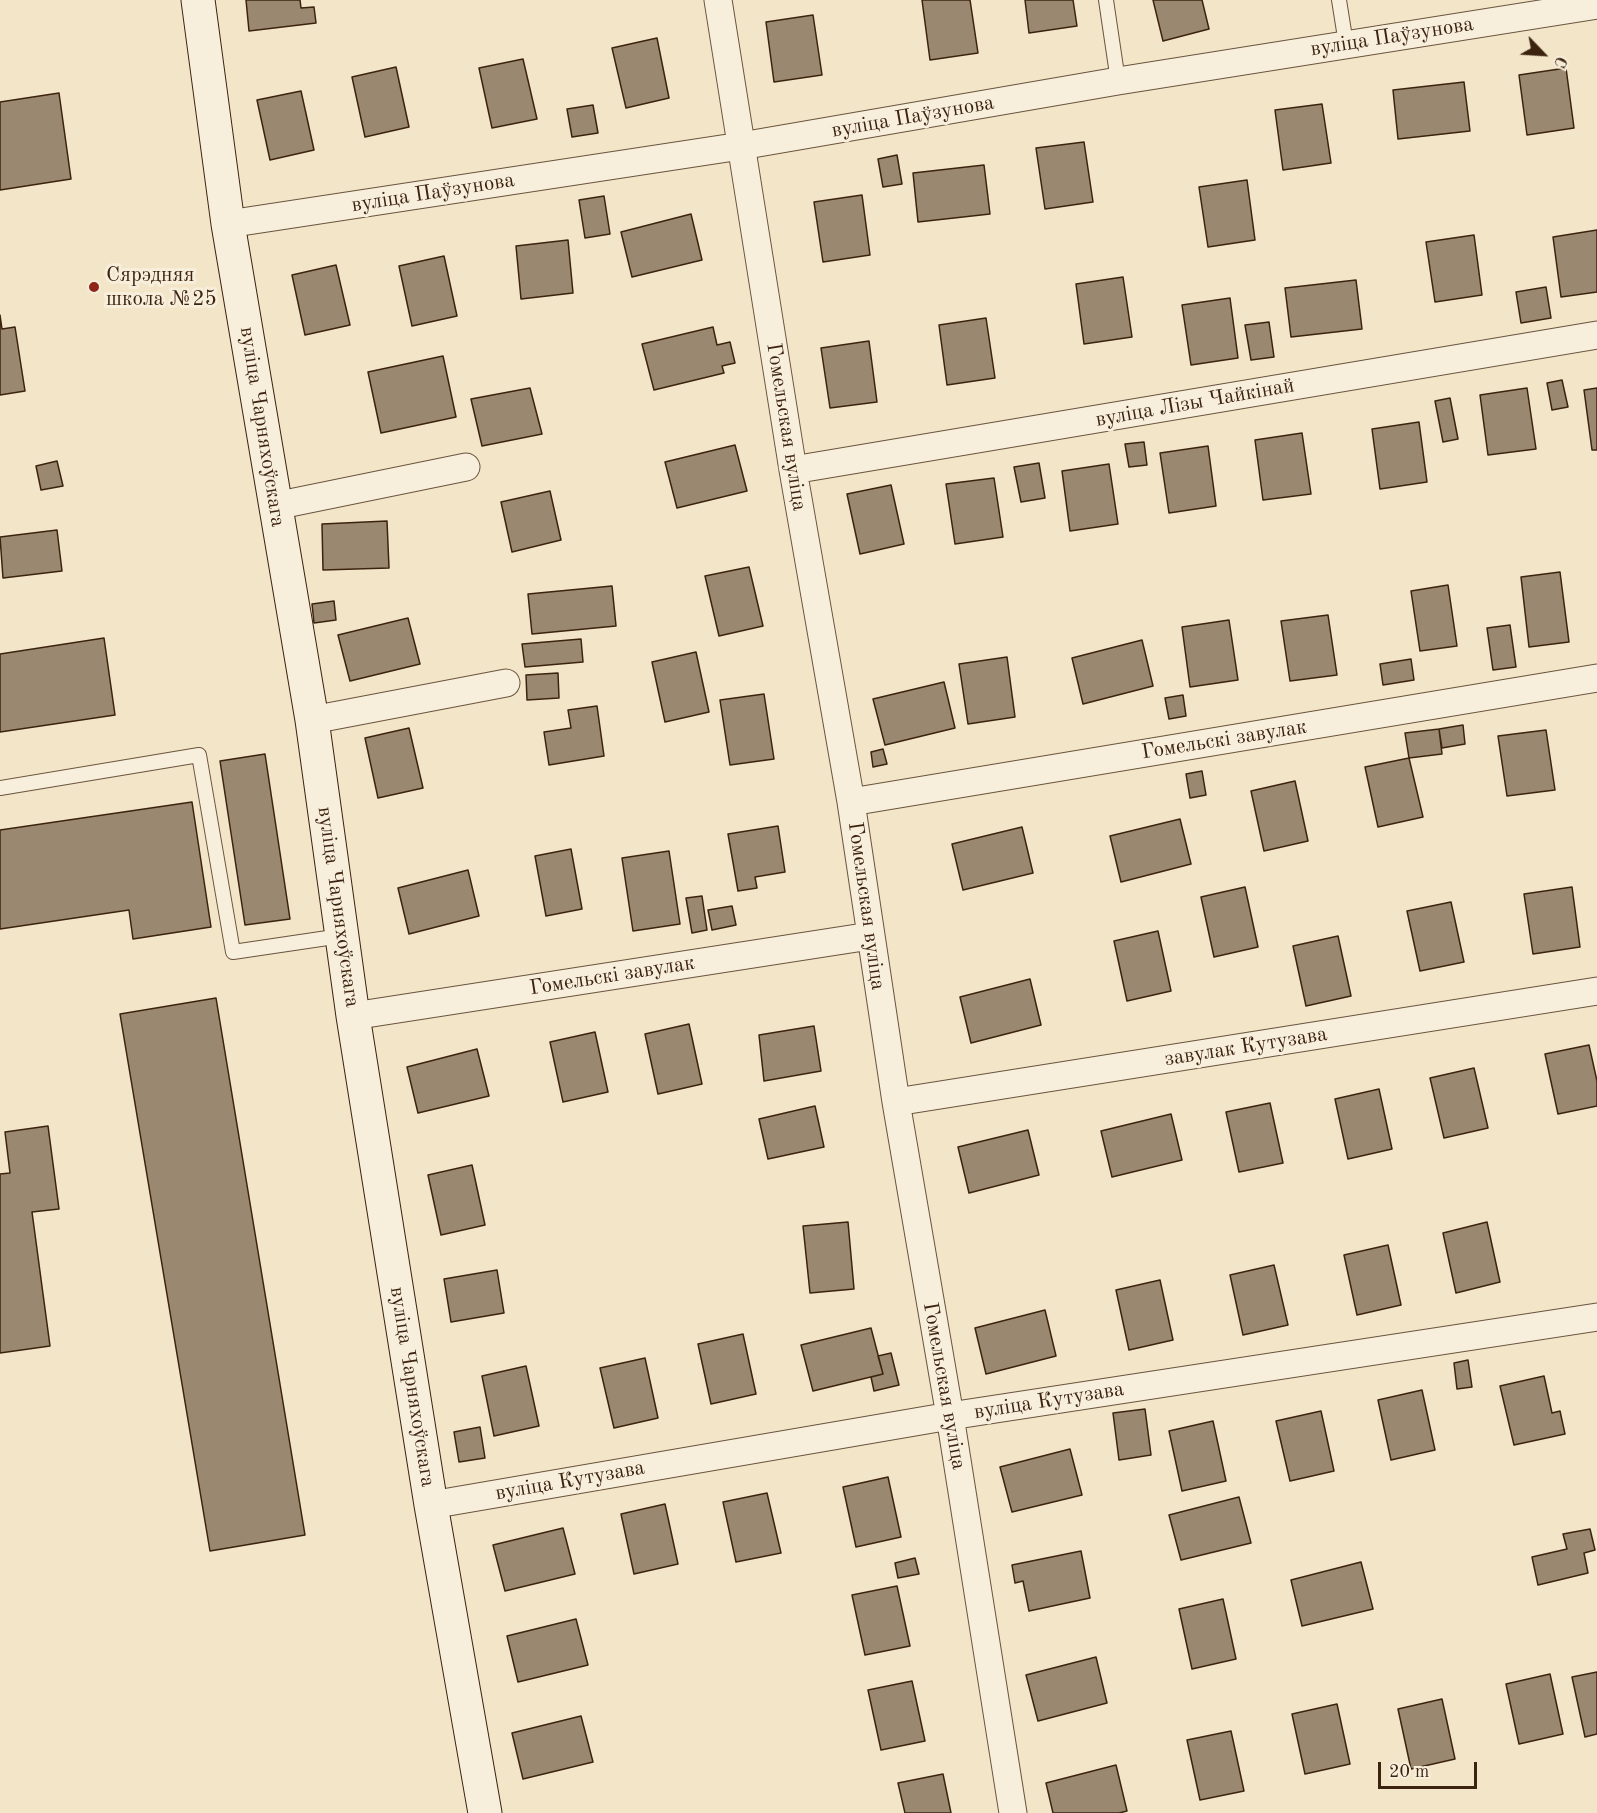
<!DOCTYPE html>
<meta charset="utf-8">
<style>
body{margin:0}
#map{position:relative;width:1597px;height:1813px;overflow:hidden;background:#f3e5c8;font-family:"Old Standard TT",serif}
canvas{display:block}
.north{position:absolute;left:1513px;top:24px;width:60px;height:60px;-webkit-text-stroke:4px #f7eedb;paint-order:stroke;rotate:115deg;font-size:16px;font-weight:700;line-height:24px;text-align:center;color:#3c2310}
.north::after{content:'';display:block;margin:auto;width:21px;height:27px;background:#3c2310;clip-path:polygon(50% 0,100% 100%,50% 72%,0 100%)}
.scale{position:absolute;left:1378px;top:1762px;width:99px;height:27px;box-sizing:border-box;border:3px solid #3c2310;border-top:0;padding-left:8px;font-size:18px;line-height:21px;white-space:nowrap;color:#3c2310;-webkit-text-stroke:4px #f7eedb;paint-order:stroke}
</style>
<div id="map">
<canvas width="1597" height="1813"></canvas>
<div class="north">С</div>
<div class="scale">20 m</div>
</div>
<script>
const ctx = document.querySelector('canvas').getContext('2d');
ctx.lineJoin = 'round';
function fillPath(path, color) { ctx.fillStyle = color; ctx.fill(path, 'evenodd'); }
function stroke(path, color, width, dash) { ctx.strokeStyle = color; ctx.lineWidth = width; ctx.lineCap = dash ? 'butt' : 'round'; ctx.setLineDash(dash || []); ctx.stroke(path); }
function label(font, color, halo, rows, align = 'center') {
  ctx.font = font + ' "Old Standard TT",serif'; ctx.lineWidth = 6; ctx.setLineDash([]); ctx.textBaseline = 'middle'; ctx.strokeStyle = halo; ctx.fillStyle = color; for (const [text, x, y, turn = 0] of rows) {
    ctx.save(); ctx.translate(x, y); ctx.rotate((+turn || 0) * Math.PI / 180); ctx.textAlign = isNaN(turn) ? turn : align; if (halo) ctx.strokeText(text, 0, 0); ctx.fillText(text, 0, 0); ctx.restore();
  }
}
const building = new Path2D(`
 M246,0H300L301,8L314,7L316,23L249,31Z
 M922,0H970L978,53L930,60Z
 M1025,0H1073L1077,26L1029,33Z
 M1153,0H1202L1209,29L1163,41Z
 M813,15L822,75L774,82L766,22Z
 M657,38L669,98L626,108L612,48Z
 M523,59L537,119L492,128L479,68Z
 M396,67L409,127L365,137L352,77Z
 M1566,68L1574,128L1527,135L1519,75Z
 M1464,82L1470,131L1398,139L1393,90Z
 M301,91L314,150L270,160L257,100Z
 M59,93L71,179L0,190V102Z
 M1322,104L1331,163L1283,170L1275,110Z
 M593,105L598,133L572,137L567,109Z
 M1084,142L1093,202L1045,209L1036,148Z
 M897,155L902,184L883,187L878,159Z
 M984,165L990,214L918,222L913,173Z
 M1247,180L1255,240L1208,247L1199,187Z
 M862,195L870,255L823,262L814,202Z
 M604,196L610,234L585,238L579,200Z
 M691,214L702,260L632,277L621,232Z
 M1597,230V292L1561,297L1553,237Z
 M1474,235L1482,295L1435,302L1426,242Z
 M568,240L573,293L521,299L516,246Z
 M444,256L457,316L412,326L399,266Z
 M336,265L350,325L305,335L292,275Z
 M1123,277L1132,337L1084,344L1076,284Z
 M1356,280L1362,329L1291,337L1285,288Z
 M1546,287L1551,318L1521,323L1516,292Z
 M1230,298L1238,358L1191,365L1182,305Z
 M0,315L2,329L15,327L25,391L0,395Z
 M986,318L995,378L947,385L939,325Z
 M1269,322L1274,357L1251,360L1245,325Z
 M713,327L717,345L730,342L735,363L722,366L724,373L654,390L642,344Z
 M869,341L877,402L830,408L821,348Z
 M443,356L456,417L381,433L368,372Z
 M1562,380L1568,407L1552,410L1547,383Z
 M530,388L542,434L482,446L471,399Z
 M1527,388L1536,449L1488,455L1480,395Z
 M1597,388V450H1592L1584,390Z
 M1450,398L1458,439L1443,442L1435,401Z
 M1419,422L1427,482L1380,489L1372,429Z
 M1302,433L1311,494L1263,500L1255,440Z
 M1144,442L1147,465L1129,467L1125,444Z
 M735,445L747,491L677,508L665,462Z
 M1208,446L1216,506L1169,513L1160,453Z
 M57,461L63,486L41,490L36,466Z
 M1039,463L1045,498L1021,502L1014,467Z
 M1109,464L1118,524L1070,531L1062,471Z
 M994,478L1003,537L955,544L946,484Z
 M891,485L904,544L860,554L847,494Z
 M550,491L561,540L512,552L501,502Z
 M387,521L389,568L323,570L322,524Z
 M57,530L62,571L3,578L0,537Z
 M749,567L763,626L719,636L705,576Z
 M1560,572L1569,642L1529,647L1521,577Z
 M1448,585L1457,646L1420,651L1411,591Z
 M612,586L616,626L532,634L528,594Z
 M334,601L336,620L314,623L312,604Z
 M1328,615L1337,675L1290,681L1281,621Z
 M408,618L420,664L350,681L338,635Z
 M1229,620L1238,680L1190,687L1182,627Z
 M1510,625L1516,667L1493,670L1487,628Z
 M104,638L115,715L0,732V654Z
 M581,639L583,662L525,667L522,644Z
 M1142,640L1153,686L1083,704L1072,658Z
 M696,652L709,712L665,722L652,662Z
 M1007,657L1015,717L968,724L959,664Z
 M1411,659L1414,680L1383,685L1380,664Z
 M558,673L559,698L527,700L526,675Z
 M944,682L955,728L885,745L873,699Z
 M764,694L774,759L730,765L720,700Z
 M1183,695L1186,716L1169,719L1165,698Z
 M597,706L604,756L549,765L544,732L571,728L568,710Z
 M1463,725L1465,744L1442,748L1439,729Z
 M409,728L423,788L378,798L365,738Z
 M1439,729L1442,754L1409,758L1405,733Z
 M1546,730L1555,790L1507,796L1498,736Z
 M883,749L887,764L873,767L871,752Z
 M265,754L290,919L245,925L220,761Z
 M1409,758L1423,817L1378,827L1365,767Z
 M1202,771L1206,795L1190,798L1186,774Z
 M1295,781L1308,841L1264,851L1251,791Z
 M192,802L211,927L133,939L129,910L0,929V830Z
 M1180,819L1191,864L1121,882L1110,836Z
 M778,826L785,872L755,877L757,888L738,891L728,834Z
 M1022,827L1033,873L963,890L952,844Z
 M571,849L582,909L546,916L535,856Z
 M669,851L680,924L633,931L622,858Z
 M468,870L479,916L409,934L398,888Z
 M1245,887L1258,947L1214,957L1201,897Z
 M1572,887L1580,947L1533,954L1524,894Z
 M702,896L707,930L692,933L686,898Z
 M1451,902L1464,962L1420,971L1407,911Z
 M732,906L736,925L712,930L708,910Z
 M1158,931L1171,991L1127,1001L1114,941Z
 M1338,936L1351,996L1306,1006L1293,946Z
 M1030,979L1041,1025L971,1043L960,997Z
 M216,998L305,1535L210,1551L120,1014Z
 M689,1024L702,1084L658,1094L645,1034Z
 M814,1026L821,1071L764,1081L759,1035Z
 M595,1032L608,1092L563,1102L550,1042Z
 M1589,1045L1597,1081V1106L1558,1114L1545,1054Z
 M477,1049L489,1096L418,1113L407,1067Z
 M1474,1068L1488,1128L1444,1138L1430,1078Z
 M1379,1089L1392,1149L1348,1159L1335,1099Z
 M1270,1103L1283,1163L1239,1172L1226,1112Z
 M815,1106L824,1147L768,1159L759,1119Z
 M1171,1114L1182,1160L1112,1177L1101,1131Z
 M48,1126L59,1209L32,1212L50,1346L0,1353V1174L10,1173L5,1132Z
 M1028,1130L1039,1175L969,1193L958,1147Z
 M472,1165L485,1225L441,1235L428,1175Z
 M848,1222L854,1289L810,1293L803,1226Z
 M1487,1222L1500,1282L1456,1293L1443,1233Z
 M1388,1245L1401,1305L1357,1315L1344,1255Z
 M1274,1265L1288,1325L1243,1335L1230,1275Z
 M497,1270L504,1313L451,1322L444,1279Z
 M1160,1280L1173,1340L1129,1350L1116,1290Z
 M1045,1310L1056,1356L986,1374L975,1328Z
 M871,1328L883,1374L813,1391L801,1345Z
 M743,1334L756,1394L711,1404L698,1344Z
 M891,1353L899,1385L874,1391L871,1377L883,1374L878,1356Z
 M645,1358L658,1418L614,1428L600,1368Z
 M1468,1360L1472,1387L1457,1389L1454,1363Z
 M526,1366L539,1426L494,1436L482,1376Z
 M1544,1376L1552,1413L1560,1411L1565,1434L1514,1445L1500,1386Z
 M1422,1390L1435,1450L1391,1460L1378,1400Z
 M1145,1409L1151,1455L1119,1460L1113,1413Z
 M1321,1411L1334,1471L1290,1481L1276,1421Z
 M1213,1421L1226,1481L1182,1491L1169,1431Z
 M480,1427L485,1458L459,1462L454,1432Z
 M1070,1449L1082,1495L1012,1512L1000,1467Z
 M888,1477L901,1537L856,1547L843,1487Z
 M767,1493L781,1553L736,1562L723,1502Z
 M1239,1497L1251,1543L1181,1560L1169,1515Z
 M665,1504L678,1564L634,1574L621,1514Z
 M563,1528L575,1574L505,1591L493,1545Z
 M1590,1529L1595,1550L1584,1553L1588,1573L1538,1585L1532,1557L1567,1549L1563,1534Z
 M1081,1551L1090,1598L1029,1611L1023,1581L1015,1583L1012,1565Z
 M915,1558L919,1574L898,1578L895,1563Z
 M1361,1562L1373,1609L1302,1626L1291,1580Z
 M897,1586L910,1646L865,1655L852,1595Z
 M1223,1599L1236,1659L1192,1669L1179,1609Z
 M576,1619L588,1665L518,1682L507,1636Z
 M1096,1657L1107,1703L1038,1721L1026,1675Z
 M1597,1672V1734L1585,1737L1572,1677Z
 M1550,1674L1563,1734L1519,1744L1506,1684Z
 M912,1681L925,1741L881,1750L868,1690Z
 M1442,1699L1455,1759L1411,1769L1398,1709Z
 M1337,1704L1350,1764L1305,1774L1292,1714Z
 M581,1716L593,1762L523,1779L512,1733Z
 M1231,1731L1244,1791L1200,1800L1187,1740Z
 M1116,1765L1127,1811L1119,1813H1053L1046,1783Z
 M943,1774L951,1813H905L898,1783Z`);
fillPath(building, '#9b8870');
stroke(building, '#3c2310', 1.5);
const lane = new Path2D(`
 M1106,0L1118,81
 M1339,0L1346,44
 M0,788L199,755L233,952L341,936`);
const street = new Path2D(`
 M718,0L793,470L851,802L896,1102L950,1416L1013,1813
 M228,224L741,146L1118,81L1597,5
 M793,470L1597,335
 M275,506L466,467
 M312,720L506,683
 M851,802L1597,678
 M353,1016L870,936
 M896,1102L1597,991
 M431,1505L950,1416L1597,1317`);
const secondary = new Path2D(`
 M198,0L228,224L312,720L353,1016L431,1505L485,1813`);
stroke(lane, '#6a543e', 16);
stroke(street, '#6a543e', 29);
stroke(secondary, '#3c2310', 35);
stroke(lane, '#f7eedb', 14);
stroke(street, '#f7eedb', 27);
stroke(secondary, '#f7eedb', 33);
for (const [x, y, r, color] of [
 [94,287,6,"#8f2418"]
]) { const dot = new Path2D(); dot.arc(x, y, r, 0, 2 * Math.PI); ctx.fillStyle = color; ctx.fill(dot); stroke(dot, '#f7eedb', 2); }
label('21px', '#3c2310', '#f7eedb', [
 ["вуліца Паўзунова",1392,37,-9],
 ["вуліца Паўзунова",913,117,-10],
 ["вуліца Паўзунова",433,193,-9],
 ["вуліца Лізы Чайкінай",1195,403,-10],
 ["вуліца Чарняхоўскага",262,427,81],
 ["Гомельская вуліца",786,427,81],
 ["Гомельскі завулак",1224,740,-9],
 ["Гомельская вуліца",866,906,82],
 ["вуліца Чарняхоўскага",338,907,82],
 ["Гомельскі завулак",612,976,-9],
 ["завулак Кутузава",1246,1047,-9],
 ["Гомельская вуліца",944,1386,80],
 ["вуліца Чарняхоўскага",412,1387,81],
 ["вуліца Кутузава",1049,1401,-9],
 ["вуліца Кутузава",570,1481,-10]
]);
label('21px', '#3c2310', '#f7eedb', [
 ["Сярэдняя",106,275],
 ["школа №25",106,299]
], 'left');
</script>
